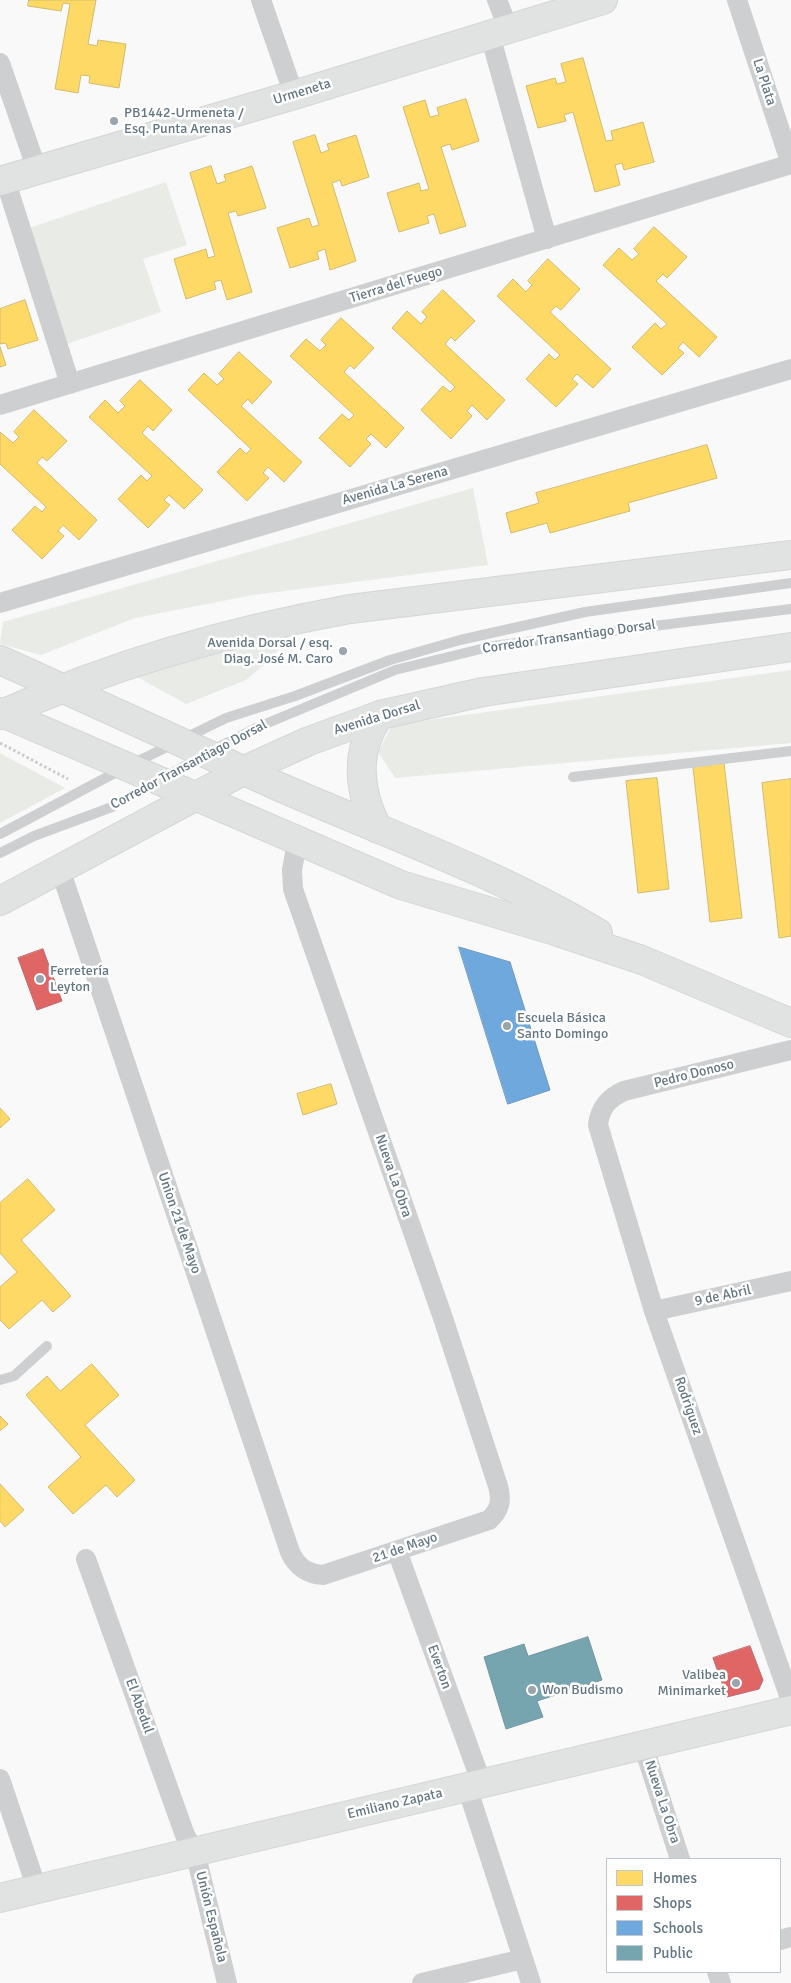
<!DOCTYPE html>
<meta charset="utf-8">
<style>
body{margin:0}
#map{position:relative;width:791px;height:1983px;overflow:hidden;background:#f9f9f9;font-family:Signika,sans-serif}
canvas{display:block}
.legend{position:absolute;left:606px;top:1858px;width:175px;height:115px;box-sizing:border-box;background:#fff;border:1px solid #c1c8cd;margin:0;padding:6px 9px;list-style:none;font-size:15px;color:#657683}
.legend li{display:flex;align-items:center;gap:10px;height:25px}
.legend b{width:25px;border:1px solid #c1c8cd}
</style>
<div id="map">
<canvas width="791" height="1983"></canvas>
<ul class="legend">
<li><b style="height:14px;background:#ffd966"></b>Homes</li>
<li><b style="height:14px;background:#e06666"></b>Shops</li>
<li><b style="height:14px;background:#6fa8dc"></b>Schools</li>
<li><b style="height:14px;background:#76a5af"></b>Public</li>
</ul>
</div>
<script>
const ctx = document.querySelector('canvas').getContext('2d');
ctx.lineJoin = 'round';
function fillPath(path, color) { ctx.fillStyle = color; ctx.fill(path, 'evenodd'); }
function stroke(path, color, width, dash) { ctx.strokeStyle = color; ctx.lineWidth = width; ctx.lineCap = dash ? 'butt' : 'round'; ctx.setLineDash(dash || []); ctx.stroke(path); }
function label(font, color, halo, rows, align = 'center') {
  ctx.font = font + ' Signika,sans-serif'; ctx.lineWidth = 5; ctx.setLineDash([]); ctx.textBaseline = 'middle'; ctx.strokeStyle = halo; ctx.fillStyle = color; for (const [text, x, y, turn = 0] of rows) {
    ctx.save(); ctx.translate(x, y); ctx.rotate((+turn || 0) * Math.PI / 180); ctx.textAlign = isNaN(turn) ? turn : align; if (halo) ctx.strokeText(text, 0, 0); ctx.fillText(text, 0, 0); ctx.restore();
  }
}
fillPath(new Path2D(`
 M166,182L187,245L143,259L161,312L67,344L29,228Z
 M473,488L488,565L253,595L135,618L41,655L0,644L3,622Z
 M290,636L270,660L246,680L186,704L137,677L209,653Z
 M791,670V743L395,778L378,752L392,725Z
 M0,753L65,788L0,823Z`), '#e8ebe6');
const homes = new Path2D(`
 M29,0H96L88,44L97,46L98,40L126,44L119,88L89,83L90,76L81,75L78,93L55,89L70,4L63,3L61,11L28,6Z
 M583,58L606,141L613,140L611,131L643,122L654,162L624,170L622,163L615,165L620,185L595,192L573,112L564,115L566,121L538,128L526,86L555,78L557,84L566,82L561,64Z
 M466,99L479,141L452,150L450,144L441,147L466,226L440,234L434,214L427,216L429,223L399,232L387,193L419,183L421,191L429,189L403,107L425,100L430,117L439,115L437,108Z
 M315,135L321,153L329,150L327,144L356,135L369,177L342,186L340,180L332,183L356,261L330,270L325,249L317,252L319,259L290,268L277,228L309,218L312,227L319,225L293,142Z
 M211,166L217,184L226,181L224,175L252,166L266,208L238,216L236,211L228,213L252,292L227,300L221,280L214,282L216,289L186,299L174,259L206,249L208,258L215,256L190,173Z
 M654,227L687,257L667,278L663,274L656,281L717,337L699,357L683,342L678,348L684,353L662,375L632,347L655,323L661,329L667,324L603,265L619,248L632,260L639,254L634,249Z
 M548,259L580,289L561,310L556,306L550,312L611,369L593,388L577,374L572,379L578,384L556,407L526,379L549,354L555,360L560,355L497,296L513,279L526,292L532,285L528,281Z
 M443,290L475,321L455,341L451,337L445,344L505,400L487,420L472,405L467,411L472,416L451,439L421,410L443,386L450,392L455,387L392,328L407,311L421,324L427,317L422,312Z
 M25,300L38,340L8,349L6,343L0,344V309Z
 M341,318L374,348L354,369L350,365L344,372L404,428L386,448L371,434L366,439L371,444L350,467L319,438L342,414L349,420L354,415L290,356L306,339L320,351L326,345L321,340Z
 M0,347L6,365L0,367Z
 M239,352L272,382L252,404L248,399L241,406L302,462L284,482L268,467L263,473L269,478L247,501L217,472L240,448L246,454L251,449L188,390L204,373L217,385L224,379L219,374Z
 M140,380L172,410L153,431L148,426L142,433L203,490L184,509L169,495L164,500L170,505L148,528L118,499L141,475L147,481L152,476L89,417L105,400L118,413L125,406L120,401Z
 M34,410L67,441L47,461L42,457L37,463L97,520L79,540L63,525L58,531L64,536L42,559L12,530L35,506L42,512L46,507L0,464V432L13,443L19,437L14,432Z
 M707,445L717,478L628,503L630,511L550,533L547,523L511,533L506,513L539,503L536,493Z
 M724,763L742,918L710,922L693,767Z
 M657,778L669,889L638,893L626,781Z
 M791,779V936L779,938L762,783Z
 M331,1084L337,1104L303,1115L297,1094Z
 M0,1108L10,1119L0,1128Z
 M28,1179L55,1210L21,1240L71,1296L53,1312L42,1300L9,1329L0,1320V1287L17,1272L0,1253V1203Z
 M92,1364L119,1395L85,1425L135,1480L117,1497L106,1485L73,1514L48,1487L81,1457L26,1395L47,1376L60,1391Z
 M0,1416L8,1424L0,1431Z
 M0,1484L24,1510L5,1527L0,1521Z`);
fillPath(homes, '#ffd966');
stroke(homes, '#d1bb6f', 1);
const shops = new Path2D(`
 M43,949L62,1001L37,1010L18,958Z
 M750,1646L763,1680L759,1689L727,1697L713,1658Z`);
fillPath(shops, '#e06666');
stroke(shops, '#bb6b6f', 1);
const schools = new Path2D(`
 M459,947L510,962L550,1090L508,1104Z`);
fillPath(schools, '#6fa8dc');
stroke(schools, '#6c99c1', 1);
const public = new Path2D(`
 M588,1637L602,1680L537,1701L543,1717L506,1729L484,1657L524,1644L528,1656Z`);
fillPath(public, '#76a5af');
stroke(public, '#7197a2', 1);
const secondary = new Path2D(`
 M0,181L294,95L603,0
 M0,660C94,702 188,746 282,788C388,834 499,874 598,933
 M0,712L401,885L555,931L642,960L791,1023
 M0,1898L791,1710`);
const primary = new Path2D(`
 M0,715C112,664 229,631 350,609L791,555
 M378,829C358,792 354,750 380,715
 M0,901L245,770L309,741L380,715L483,692L791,647`);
stroke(secondary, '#d5d6d7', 30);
stroke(primary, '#d5d6d7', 30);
stroke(new Path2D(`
 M0,743L68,779`), '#cbcccd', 3, [2.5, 2.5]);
stroke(new Path2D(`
 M573,777L791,751
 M0,834L126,767L226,718L295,696L390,660L460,640L585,612L791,583
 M0,853L34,836L112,807L207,753L258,727L395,670L493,646L791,609
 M0,1380L14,1376L47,1346`), '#cecfd0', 10);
stroke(new Path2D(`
 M261,0L294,95
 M497,0L509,30
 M737,0L791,164
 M490,35L547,239
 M0,63L37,170
 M5,179L70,384
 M0,405L791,164
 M0,603L791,369
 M60,869L290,1552C297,1567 307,1574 323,1575L489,1520C500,1510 502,1501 498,1486L443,1318L293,889L292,870L297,842
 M791,1050L624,1091C608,1098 600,1108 598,1125L654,1311L791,1701
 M654,1311L791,1281
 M397,1551L482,1784
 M86,1559L185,1835L195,1852L227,1983
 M643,1745L680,1859
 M0,1779L37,1889
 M467,1787L531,1983
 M780,1940L791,1937
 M717,1972L721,1983
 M422,1983L523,1959`), '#cecfd0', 20);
stroke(secondary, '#e1e2e2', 28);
stroke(primary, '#e1e2e2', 28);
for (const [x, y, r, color] of [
 [114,121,5,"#99a4ac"],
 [343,651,5,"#99a4ac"],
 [40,979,5,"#99a4ac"],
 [507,1026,5,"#99a4ac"],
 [736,1683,5,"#99a4ac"],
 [532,1690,5,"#99a4ac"]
]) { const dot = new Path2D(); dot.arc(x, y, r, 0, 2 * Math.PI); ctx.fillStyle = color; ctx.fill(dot); stroke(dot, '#fff', 2); }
label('14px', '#657683', '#fff', [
 ["La Plata",764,82,72],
 ["Urmeneta",302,92,-17],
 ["Tierra del Fuego",396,285,-17],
 ["Avenida La Serena",395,486,-16],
 ["Corredor Transantiago Dorsal",569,637,-8],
 ["Avenida Dorsal",377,718,-17],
 ["Corredor Transantiago Dorsal",189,765,-28],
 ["Pedro Donoso",694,1074,-14],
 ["Nueva La Obra",393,1176,71],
 ["Union 21 de Mayo",179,1223,71],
 ["9 de Abril",723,1296,-12],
 ["Rodriguez",688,1406,71],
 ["21 de Mayo",405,1548,-19],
 ["Everton",439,1667,70],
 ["El Abedul",139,1706,70],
 ["Nueva La Obra",662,1802,72],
 ["Emiliano Zapata",395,1804,-13],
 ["Unión Española",211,1917,76]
]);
label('14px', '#657683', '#fff', [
 ["PB1442-Urmeneta /",124,113],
 ["Esq. Punta Arenas",124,129],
 ["Avenida Dorsal / esq.",333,643,"right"],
 ["Diag. José M. Caro",333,659,"right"],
 ["Ferretería",50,971],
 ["Leyton",50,987],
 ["Escuela Básica",517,1018],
 ["Santo Domingo",517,1034],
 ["Valibea",726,1675,"right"],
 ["Minimarket",726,1691,"right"],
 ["Won Budismo",542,1690]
], 'left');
</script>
